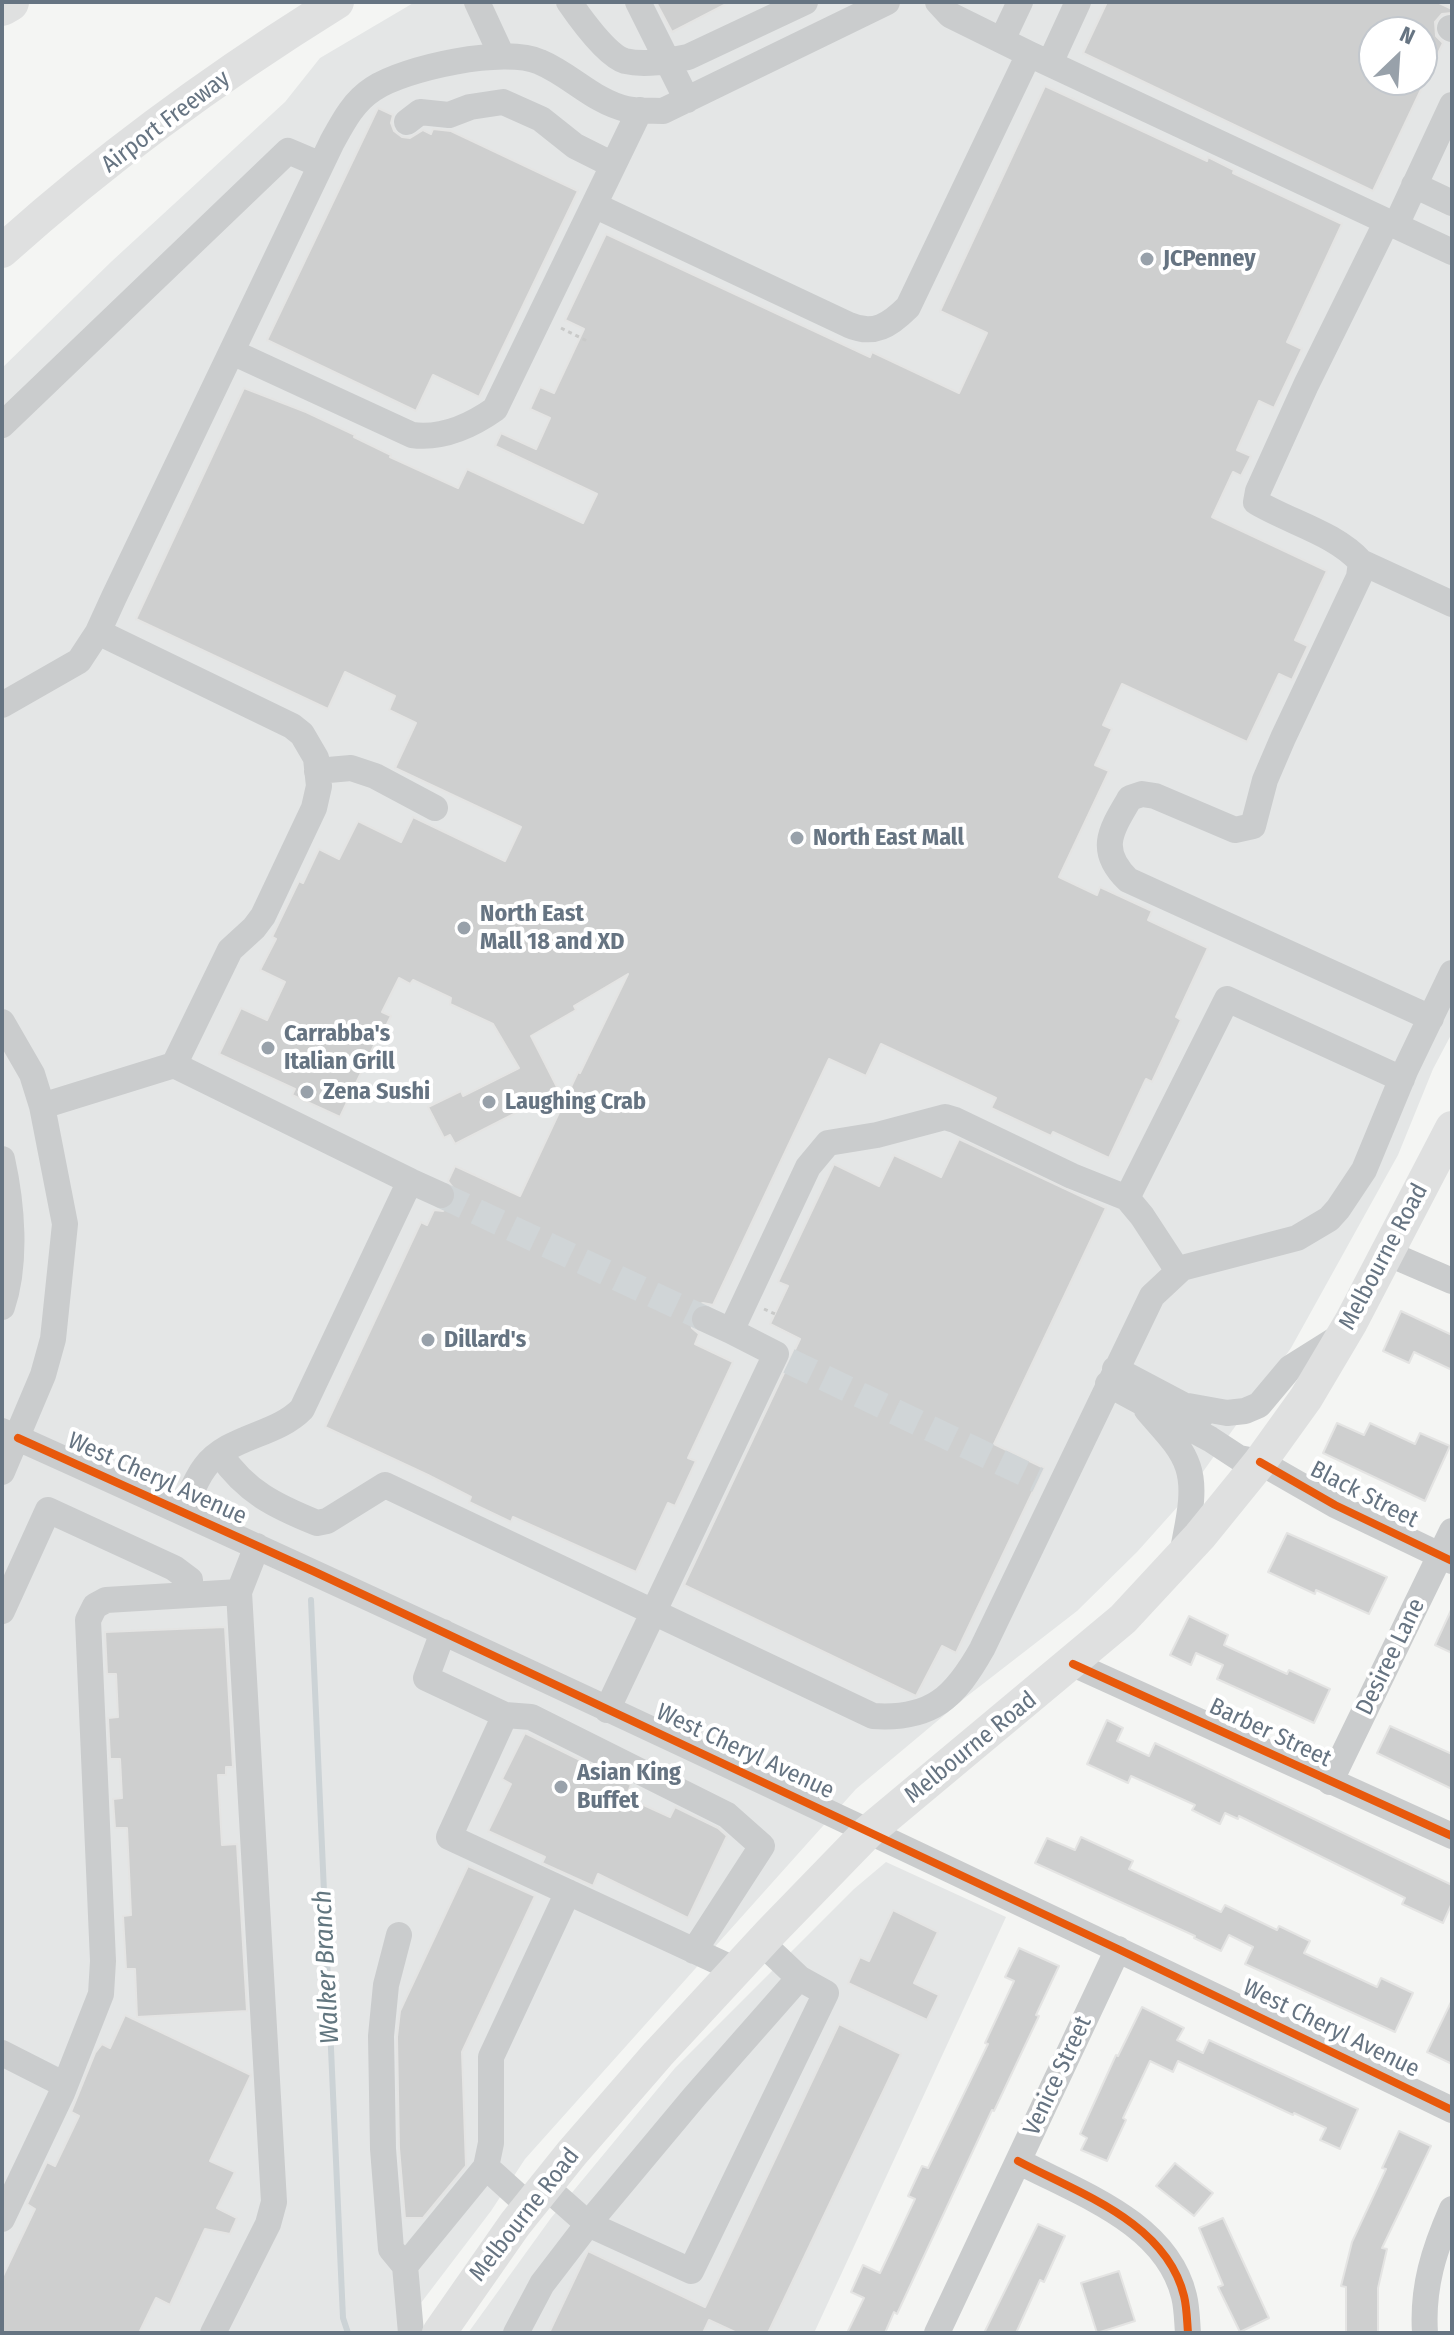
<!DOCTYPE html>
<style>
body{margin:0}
#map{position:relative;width:1454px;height:2335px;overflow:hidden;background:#f4f5f3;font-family:"Fira Sans Condensed",sans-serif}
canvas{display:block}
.frame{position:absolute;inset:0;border:4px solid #667482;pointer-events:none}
.north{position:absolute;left:1358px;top:16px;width:80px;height:80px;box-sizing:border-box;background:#fff;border:2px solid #c2c7cd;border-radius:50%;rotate:25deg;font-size:22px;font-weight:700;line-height:32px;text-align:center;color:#667482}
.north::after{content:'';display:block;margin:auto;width:28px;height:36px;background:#98a1aa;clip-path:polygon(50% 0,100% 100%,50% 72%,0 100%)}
</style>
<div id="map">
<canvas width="1454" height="2335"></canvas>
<div class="frame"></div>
<div class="north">N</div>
</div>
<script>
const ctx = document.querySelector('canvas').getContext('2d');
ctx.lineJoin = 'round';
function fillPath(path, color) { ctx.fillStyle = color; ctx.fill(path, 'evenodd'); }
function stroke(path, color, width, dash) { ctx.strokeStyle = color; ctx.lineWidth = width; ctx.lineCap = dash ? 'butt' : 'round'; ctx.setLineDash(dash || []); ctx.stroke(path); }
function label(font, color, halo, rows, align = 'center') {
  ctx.font = font + ' "Fira Sans Condensed",sans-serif'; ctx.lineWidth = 8; ctx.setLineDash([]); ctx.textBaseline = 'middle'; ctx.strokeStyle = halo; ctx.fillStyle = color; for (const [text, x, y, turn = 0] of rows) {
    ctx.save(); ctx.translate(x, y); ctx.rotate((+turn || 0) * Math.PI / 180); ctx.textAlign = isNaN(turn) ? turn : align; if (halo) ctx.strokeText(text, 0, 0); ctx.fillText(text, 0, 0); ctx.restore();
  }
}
fillPath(new Path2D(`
 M415,2H1452V1033L1433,1069L1398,1155L1291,1348L1180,1504L1137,1552L1077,1611L966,1697L856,1789L525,2159L491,2211L398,2333H2V368L112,261L285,102L320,58ZM1374,32H1422V80H1374Z
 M886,1862L1006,1917L814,2333H468L551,2218L675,2068L854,1889Z`), '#e4e6e6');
stroke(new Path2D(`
 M311,1600L343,2318L348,2333`), '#ccd3d6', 6);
const building = new Path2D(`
 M656,2H730L672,32Z
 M1107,2H1437L1452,9V13L1442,14L1435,22L1436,36L1443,43L1373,191L1083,53ZM1374,32H1422V80H1374Z
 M1045,86L1207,161L1208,157L1234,170L1233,173L1342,224L1287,342L1302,349L1274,408L1259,401L1237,450L1251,456L1241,476L1233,472L1212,517L1327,571L1295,640L1308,646L1292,680L1279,674L1247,742L1122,684L1103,725L1112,729L1095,765L1109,771L1059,877L1097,895L1100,887L1152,911L1148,920L1208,948L1176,1017L1181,1020L1152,1082L1146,1079L1109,1158L1053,1132L1051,1136L991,1108L996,1098L881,1044L866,1076L829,1059L713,1305L703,1303L695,1306L690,1313L692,1328L699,1334L695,1344L733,1362L688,1458L696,1461L675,1506L668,1503L636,1572L513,1517L511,1522L469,1502L471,1497L428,1475L325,1427L421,1222L427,1225L434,1210L443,1211L455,1202L457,1193L448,1181L455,1166L520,1196L578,1072L580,1073L628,974L574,1006L576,1010L531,1036L559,1091L455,1144L450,1135L444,1138L428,1107L461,1091L463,1096L519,1068L493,1024L450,1004L451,998L413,980L410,984L399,978L382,1012L391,1016L380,1038L378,1037L340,1117L292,1095L295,1089L219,1054L241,1008L267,1020L285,982L260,970L276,939L272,937L299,881L303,883L319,849L339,859L358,821L401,842L413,817L505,861L521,827L395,768L416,723L389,710L395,696L345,672L328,709L136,619L244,388L306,412L355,435L354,437L391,455L390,457L458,488L467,469L583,523L597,494L495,446L501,433L536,449L550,418L530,409L540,387L554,393L584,329L565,320L606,234L870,357L872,352L959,393L987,333L940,311Z
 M378,108L393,115L391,123L394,131L402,137L410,138L423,130L431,134L433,129L451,131L578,191L479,397L433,375L416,411L267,340Z
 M959,1139L1106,1208L994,1444L1044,1468L956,1653L942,1646L916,1696L684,1585L800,1339L770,1324L788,1286L778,1282L834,1164L879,1186L894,1155L941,1177Z
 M1401,1311L1452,1335V1370L1414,1352L1409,1363L1383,1351Z
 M1337,1423L1364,1435L1370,1423L1415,1444L1420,1433L1450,1446L1425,1501L1323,1453Z
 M1287,1533L1387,1577L1369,1614L1316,1590L1315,1594L1268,1572Z
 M1452,1608V1653L1435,1645Z
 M1189,1616L1228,1635L1224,1645L1287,1674L1289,1670L1330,1689L1314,1723L1217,1679L1223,1665L1196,1653L1191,1665L1170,1655Z
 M225,1627L233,1767H226V1775H218L222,1845L237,1844L247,2011L137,2017L135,1969H126L123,1916L131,1915L127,1828H115L113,1799L122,1798L120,1759H110L108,1718L118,1717L116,1674H107L105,1632Z
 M1107,1720L1123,1728L1117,1741L1149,1756L1155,1743L1452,1885V1903L1443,1923L1402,1904L1405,1898L1239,1816L1238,1819L1225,1813L1220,1824L1192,1810L1195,1805L1131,1776L1128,1783L1087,1764Z
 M1390,1726L1452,1754V1789L1377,1753Z
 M525,1733L631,1785L626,1797L670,1817L675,1807L718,1828L727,1836L688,1918L598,1874L593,1886L542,1863L545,1857L488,1831L511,1784L502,1779Z
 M1081,1837L1133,1861L1129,1869L1221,1912L1225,1905L1277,1930L1279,1926L1310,1941L1304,1953L1377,1987L1381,1978L1413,1993L1395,2032L1245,1964L1253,1947L1229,1935L1221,1951L1194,1938L1195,1936L1035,1863L1047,1838L1075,1850Z
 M468,1866L535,1896L462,2052L466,2166L423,2218H405L399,2148L397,2037L400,2011Z
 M893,1910L938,1932L914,1983L939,1995L927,2020L848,1983L860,1957L869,1961Z
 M1019,1948L1059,1966L1036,2015L1039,2016L994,2111L992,2110L897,2314L894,2312L885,2333H847L864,2298L851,2292L863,2265L880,2273L915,2199L908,2196L922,2166L928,2168L988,2044L985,2043L1014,1981L1005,1977Z
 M1452,2000V2064L1427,2052Z
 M1142,2007L1184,2028L1177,2040L1203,2053L1209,2040L1358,2109L1340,2149L1320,2140L1326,2128L1294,2113L1293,2115L1178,2061L1173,2072L1150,2061L1123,2118L1126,2120L1107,2161L1081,2150L1087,2138L1080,2134L1116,2055L1118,2056Z
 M125,2015L251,2075L210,2161L235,2172L217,2208L237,2218L230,2234L205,2229L170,2305L156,2298L139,2333H2V2278L35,2209L27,2204L47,2162L55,2166L79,2116L71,2112L95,2053L102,2044L110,2048Z
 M839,2024L901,2054L768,2333H737L709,2320L703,2333H549L588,2251L705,2307Z
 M1399,2131L1431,2146L1382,2248L1387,2249L1378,2288V2333H1346V2287L1341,2286L1352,2242L1386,2169L1382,2168Z
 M1175,2163L1213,2193L1194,2216L1156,2186Z
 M1223,2218L1269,2318L1240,2332L1218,2287L1223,2285L1199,2228Z
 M1038,2224L1065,2236L1044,2282L1040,2280L1016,2333H984Z
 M1119,2271L1135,2321L1097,2333L1081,2283Z`);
fillPath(building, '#cecfcf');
stroke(building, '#e4e4e3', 2);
stroke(new Path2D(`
 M441,1195L705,1319
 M789,1361L1038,1480`), '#d0d5d7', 26, [26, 13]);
stroke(new Path2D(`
 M561,328L587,341
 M764,1309L775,1314`), '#c9cac9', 3, [4, 4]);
stroke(new Path2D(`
 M477,2L502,56
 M569,2C580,18 607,56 625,61C645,66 669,61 688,57L805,2
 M638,2L687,100
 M938,2L950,15L1029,54L1452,252
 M1450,28L1452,29
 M1002,40L1020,2
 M1050,63L1078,2
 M407,122L420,112L449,115L470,107L503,102L541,119L575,146L613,165
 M1414,185L1452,203
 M594,205L849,325C874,336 890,325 908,307L1029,54
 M1387,221L1306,385L1258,491L1256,502C1289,522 1335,533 1361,562L1359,577L1283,738L1265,780L1253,826L1235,830L1155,796L1142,794L1130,798C1111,830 1097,850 1128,880L1431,1018
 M1396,225L1452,105
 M232,352L412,435C442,439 471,426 495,409L640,110
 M2,425L288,151L321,165
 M1361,562L1452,604
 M2,705L79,661L98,632
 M317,771L351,768L375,776L435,808
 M2,1022L32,1074L42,1106L65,1224L53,1339L43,1375L2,1472
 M42,1106L174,1065
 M2,1159C12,1204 17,1263 2,1307
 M410,1181L441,1195
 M1127,1198L1227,999L1402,1079
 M1387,1253L1452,1281
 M705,1319L731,1331
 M1115,1369L1202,1415
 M1108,1384L1210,1439L1239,1458L1260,1462L1335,1505L1452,1561
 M1188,1406L1227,1413L1245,1411L1259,1405L1290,1368L1341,1336
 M1147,1410C1161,1427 1181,1445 1188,1467C1197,1494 1186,1529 1182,1556
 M2,1431C489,1650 971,1878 1452,2110
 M220,1454C246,1492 275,1506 317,1523L327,1521L385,1485L873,1716C932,1720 955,1697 982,1649L1152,1296L1182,1268L1297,1238L1329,1219L1338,1209L1364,1170L1405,1071L1452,973
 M182,1512C189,1498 195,1480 205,1467C228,1436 276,1436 302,1409L410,1181L174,1065L230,950L254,928L263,916L314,808L319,786L316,758L302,734L292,726L98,632L114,597L332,142C343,122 353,102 373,89C404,68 505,46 540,62C571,75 593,101 626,109C638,112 651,110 663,111L887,2
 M2,1611L48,1510L174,1568L190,1580L191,1595
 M443,1632L426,1678L505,1715L531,1717L727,1815L762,1846L694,1951
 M1073,1664L1452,1836
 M607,1710L776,1354L731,1331L808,1167L828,1143L877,1135L945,1117L955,1120L1072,1176L1127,1198L1142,1216L1178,1271
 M505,1715L449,1837L736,1970
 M1330,1782L1452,1531
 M399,1935L386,1985L381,2036L383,2149L391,2249L405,2266L411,2333
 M2,2053L65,2085
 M1018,2161C1078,2193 1166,2222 1184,2296C1187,2308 1187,2321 1188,2333
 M545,2186L588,2224L691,2271L826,1993L799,1978L761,1942
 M529,2206L486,2167L491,2143V2057L568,1892
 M2,2219L62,2093L101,1994L103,1961L88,1620L95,1606L106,1600L239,1592
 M405,2266L486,2167
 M213,2333L268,2224L274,2202L239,1592L257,1546
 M516,2333L542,2284L588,2224L695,2096L799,1978
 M937,2333L1118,1949
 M1425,2333C1422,2287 1434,2250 1452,2209`), '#cacccd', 26);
stroke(new Path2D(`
 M2,251C104,159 221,74 337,2
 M439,2333L515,2224L572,2153L658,2054L771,1932L868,1832L1123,1619L1200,1536L1260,1462L1306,1398L1351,1322L1452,1128`), '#dfe0e0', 34);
stroke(new Path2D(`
 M2,6L9,2`), '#dfe0e0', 40);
stroke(new Path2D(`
 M18,1438L313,1571L1118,1949L1452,2110
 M1260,1462L1335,1505L1452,1561
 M1073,1664L1452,1836
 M1018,2161C1078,2193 1166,2222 1184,2296C1187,2308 1187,2321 1188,2333`), '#e8590c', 8);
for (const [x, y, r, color] of [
 [1147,259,8,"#98a1aa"],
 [797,838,8,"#98a1aa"],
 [464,928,8,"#98a1aa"],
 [268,1048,8,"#98a1aa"],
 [307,1092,8,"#98a1aa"],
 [489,1102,8,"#98a1aa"],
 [428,1340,8,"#98a1aa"],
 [561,1787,8,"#98a1aa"]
]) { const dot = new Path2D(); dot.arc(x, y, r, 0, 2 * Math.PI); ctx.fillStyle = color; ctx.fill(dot); stroke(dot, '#fff', 3); }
label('24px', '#667482', '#fff', [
 ["Airport Freeway",166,122,-37],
 ["Melbourne Road",1384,1257,-62],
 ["West Cheryl Avenue",157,1479,24],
 ["Black Street",1364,1495,27],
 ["Desiree Lane",1391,1657,-64],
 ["Barber Street",1270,1733,25],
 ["Melbourne Road",971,1748,-39],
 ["West Cheryl Avenue",745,1752,25],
 ["West Cheryl Avenue",1331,2029,26],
 ["Venice Street",1058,2076,-65],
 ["Melbourne Road",525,2215,-52]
]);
label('bold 24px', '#667482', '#fff', [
 ["JCPenney",1163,259],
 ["North East Mall",813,838],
 ["North East",480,914],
 ["Mall 18 and XD",480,942],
 ["Carrabba's",284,1034],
 ["Italian Grill",284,1062],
 ["Zena Sushi",323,1092],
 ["Laughing Crab",505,1102],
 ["Dillard's",444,1340],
 ["Asian King",577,1773],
 ["Buffet",577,1801]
], 'left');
label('italic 26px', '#62767f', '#fff', [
 ["Walker Branch",327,1967,-93]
]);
</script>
